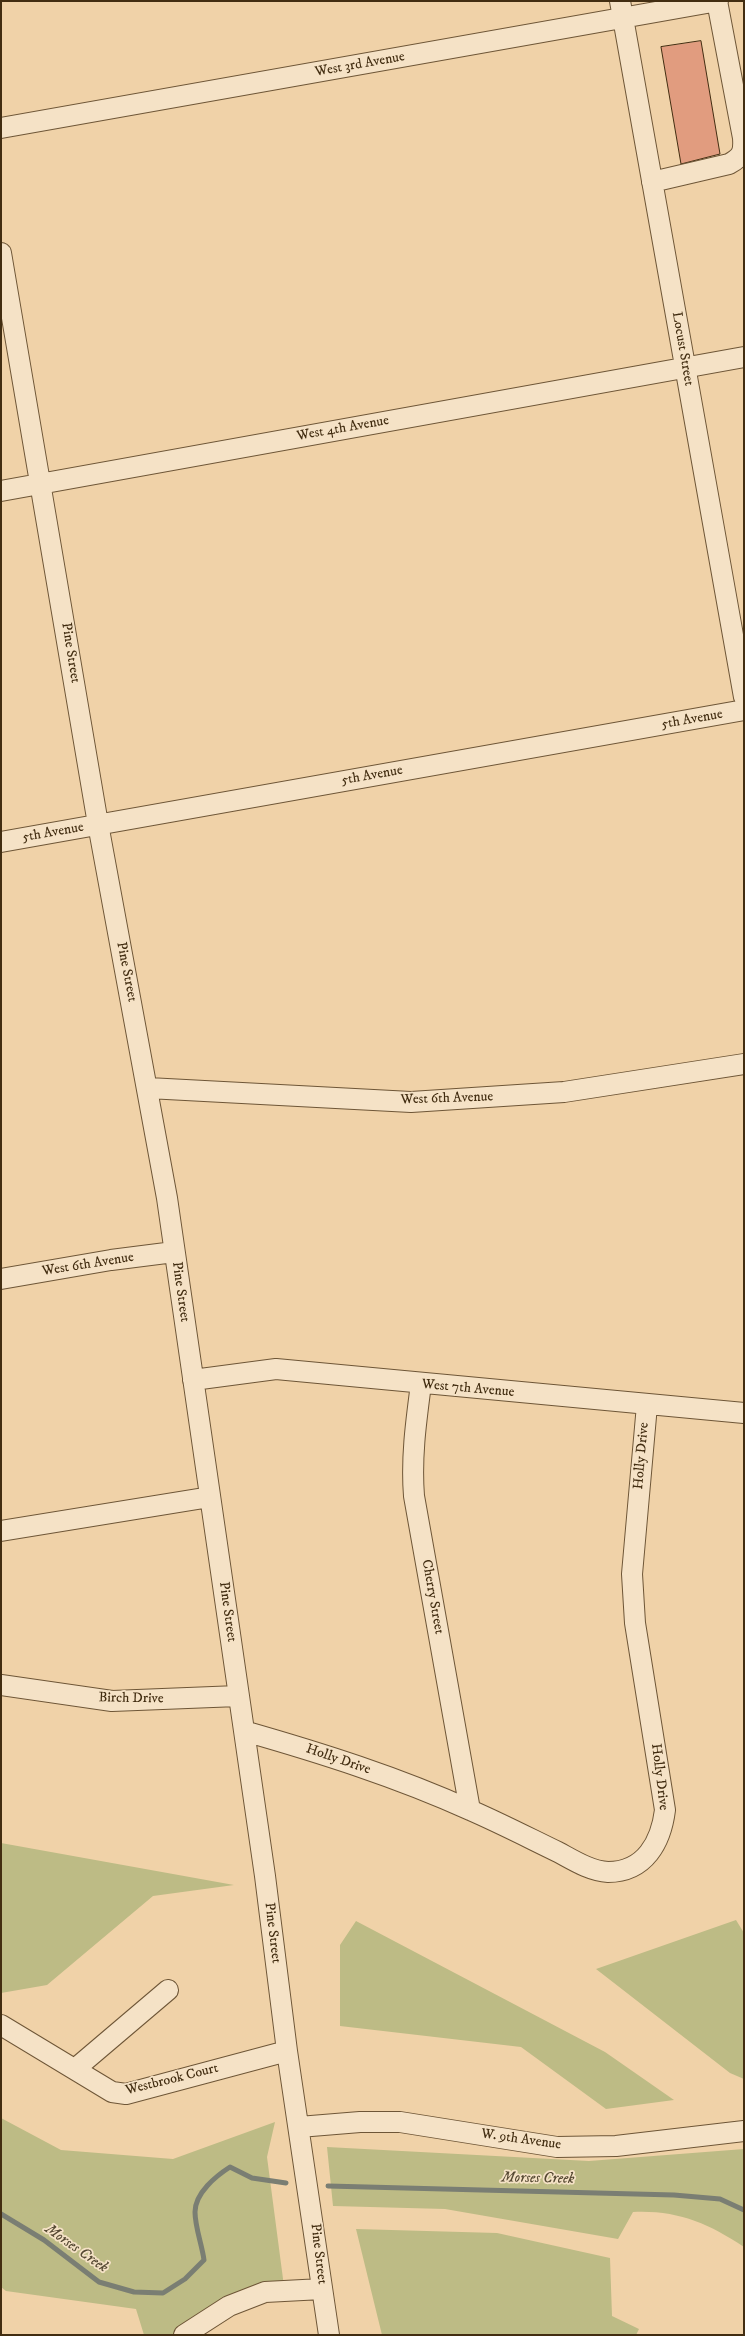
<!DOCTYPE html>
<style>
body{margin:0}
#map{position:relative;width:745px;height:2336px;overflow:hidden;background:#f0d2a8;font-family:"IM FELL DW Pica",serif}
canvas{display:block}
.frame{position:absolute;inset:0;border:2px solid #422d11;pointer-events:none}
</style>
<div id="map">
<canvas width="745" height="2336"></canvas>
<div class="frame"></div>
</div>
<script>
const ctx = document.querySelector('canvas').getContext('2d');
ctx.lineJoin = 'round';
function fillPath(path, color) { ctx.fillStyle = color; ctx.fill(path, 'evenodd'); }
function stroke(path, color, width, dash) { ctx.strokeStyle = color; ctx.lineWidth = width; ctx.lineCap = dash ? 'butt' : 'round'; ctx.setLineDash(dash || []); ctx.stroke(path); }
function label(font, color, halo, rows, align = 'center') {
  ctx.font = font + ' "IM FELL DW Pica",serif'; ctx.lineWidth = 3.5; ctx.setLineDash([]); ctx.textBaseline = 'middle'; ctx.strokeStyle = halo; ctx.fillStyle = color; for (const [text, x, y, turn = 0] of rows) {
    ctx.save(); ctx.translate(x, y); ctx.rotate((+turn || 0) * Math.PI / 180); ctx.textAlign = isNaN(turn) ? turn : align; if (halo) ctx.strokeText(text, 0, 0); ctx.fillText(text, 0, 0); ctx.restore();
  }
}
fillPath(new Path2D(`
 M1,1843L234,1885L153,1896L47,1985L1,1993Z
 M736,1920L744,1933V2079L730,2073L596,1969Z
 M356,1921L605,2052L674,2100L606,2109L521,2047L340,2026V1945Z
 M1,2118L61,2150L173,2159L275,2122L267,2157L285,2294L249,2298L191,2335H144L136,2309L6,2291L1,2287Z
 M327,2147L589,2161L744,2149V2247C708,2223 677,2210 633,2212L618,2239L445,2209L333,2206Z
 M356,2229L497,2233L610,2258L612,2316L639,2329L636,2335H382Z`), '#bdbb85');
stroke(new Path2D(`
 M328,2186L674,2195L720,2199L744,2210
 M1,2214L44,2240L99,2282L134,2292L163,2293L185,2279L204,2260C202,2245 195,2227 195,2212C195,2193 216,2176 230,2167L252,2178L286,2183`), '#7a7e73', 5);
const building = new Path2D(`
 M701,41L720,154L681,164L661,47Z`);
fillPath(building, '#e19c7f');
stroke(building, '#422d11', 1);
const minor = new Path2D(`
 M620,1L744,697
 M1,128L718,1
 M652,182L729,164C742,157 744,152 743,138L717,1
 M1,253L98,824L167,1198L265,1876L287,2051L329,2335
 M1,491L744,357
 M1,842L744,710
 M148,1088L411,1102L564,1092L744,1064
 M1,1279L111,1260L174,1252
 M193,1380L276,1369L744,1413
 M421,1384C416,1422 411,1458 414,1496L470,1810
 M1,1531L210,1497
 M1,1685L112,1701L238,1696
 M244,1731C321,1753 397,1777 470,1810C500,1823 529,1838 558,1852C573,1860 590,1871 608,1872C645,1872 661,1842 665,1810L635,1623L632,1574L647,1405
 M1,2025L112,2092L126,2094L287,2051
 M75,2069L168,1990
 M299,2127L360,2122H400L557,2147L616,2146L744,2131
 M184,2335L229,2306L265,2292L322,2289`);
stroke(minor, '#6e5637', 22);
stroke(minor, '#f5e2c6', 20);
label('14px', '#422d11', '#f5e2c6', [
 ["West 3rd Avenue",360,65,-10],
 ["Locust Street",682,349,80],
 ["West 4th Avenue",343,429,-10],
 ["Pine Street",70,653,81],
 ["5th Avenue",692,720,-10],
 ["5th Avenue",372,776,-10],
 ["5th Avenue",53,833,-10],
 ["Pine Street",126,972,79],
 ["West 6th Avenue",447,1099,-2],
 ["West 6th Avenue",88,1265,-9],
 ["Pine Street",180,1292,82],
 ["West 7th Avenue",468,1389,5],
 ["Holly Drive",642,1456,-85],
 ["Cherry Street",432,1597,80],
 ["Pine Street",227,1612,82],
 ["Birch Drive",131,1699,1],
 ["Holly Drive",338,1760,19],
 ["Holly Drive",659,1777,83],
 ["Pine Street",272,1933,83],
 ["Westbrook Court",172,2080,-14],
 ["W. 9th Avenue",521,2140,8],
 ["Pine Street",318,2254,83]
]);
label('italic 15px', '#554832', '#f5e2c6', [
 ["Morses Creek",538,2179,1],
 ["Morses Creek",76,2249,35]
]);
</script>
